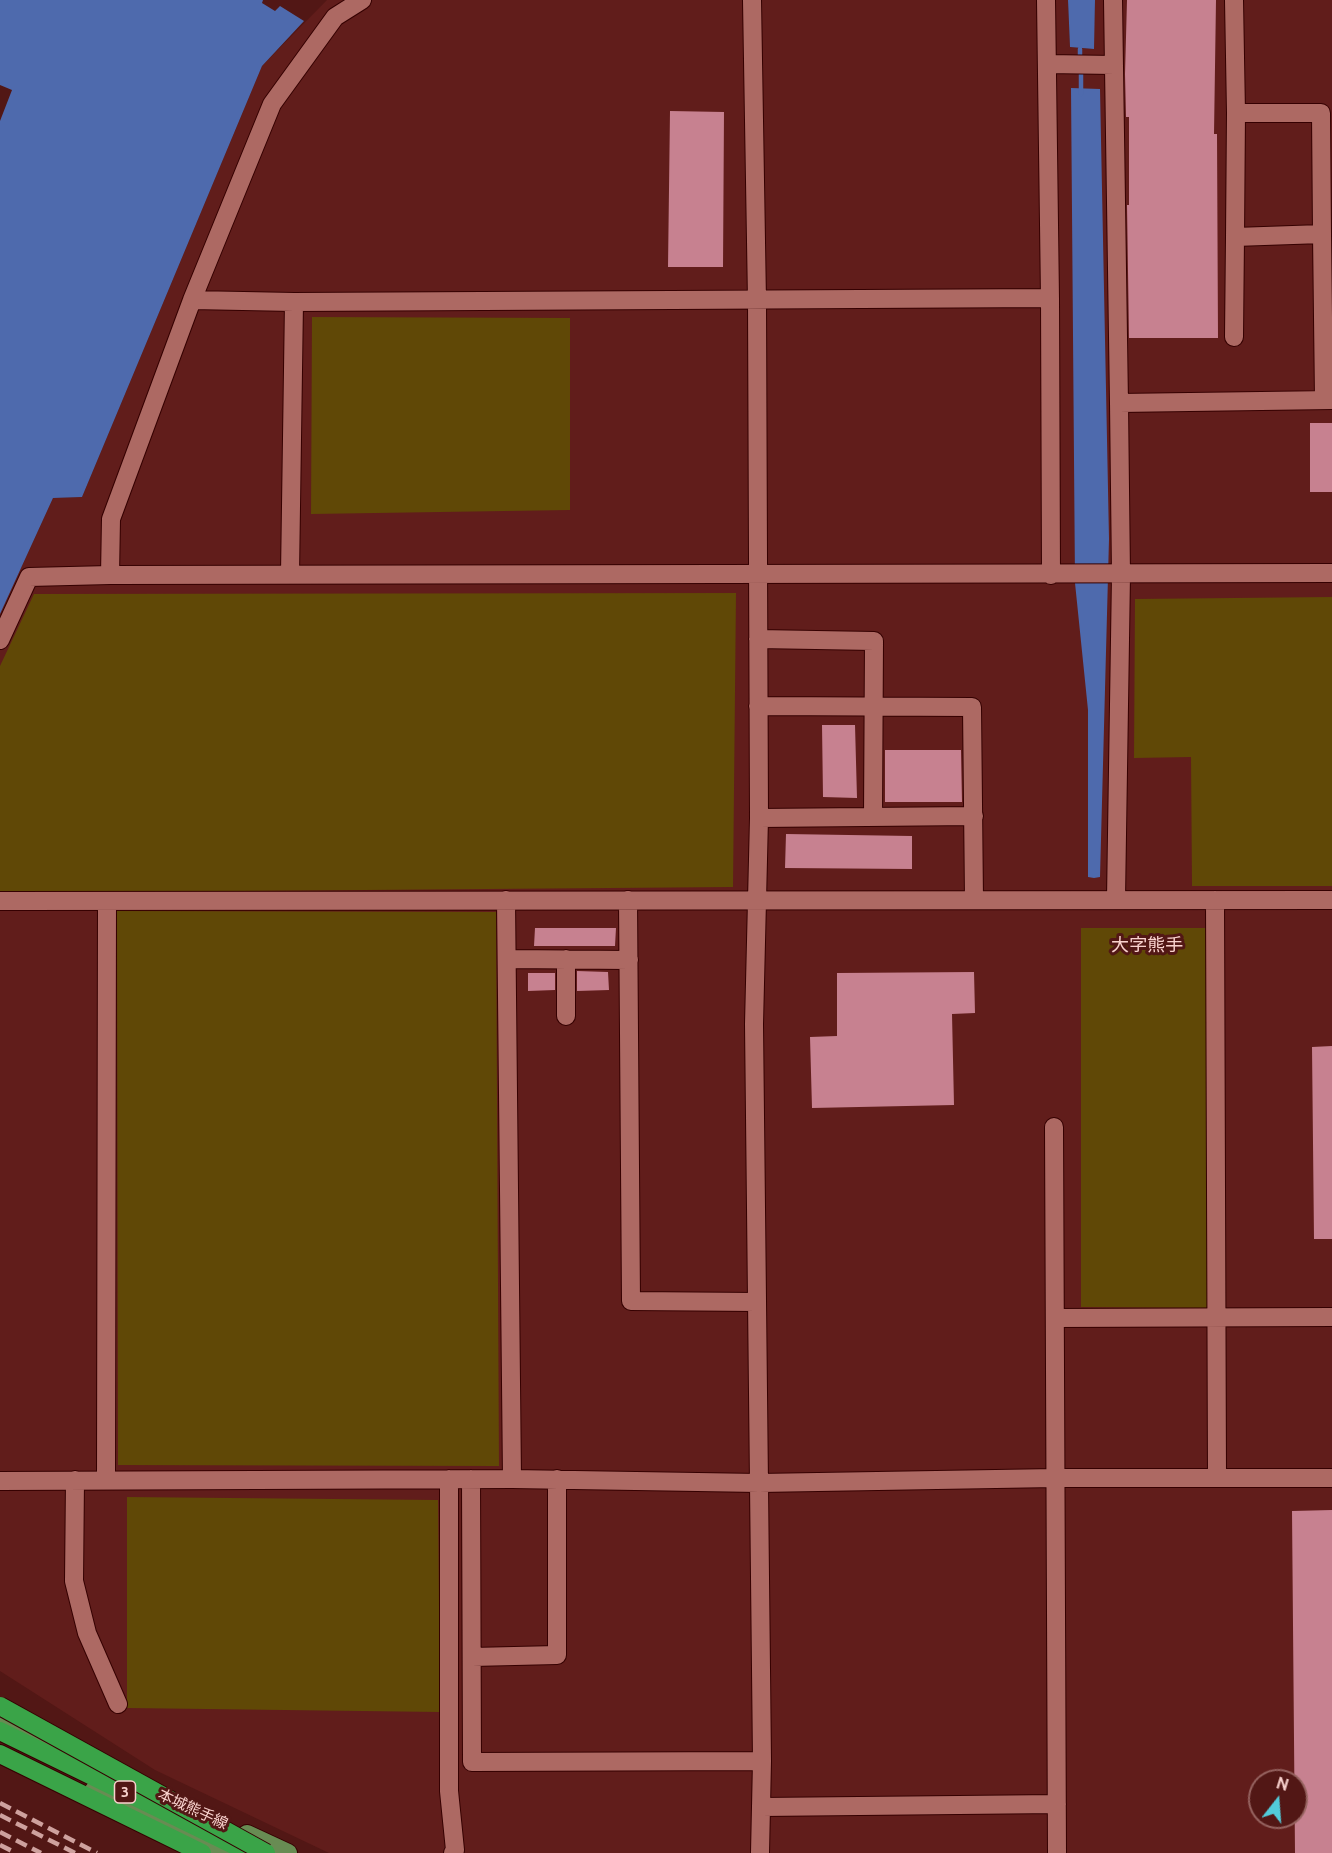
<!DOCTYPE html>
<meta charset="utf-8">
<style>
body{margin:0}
#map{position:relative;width:1332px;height:1853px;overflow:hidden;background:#521715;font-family:Ubuntu,sans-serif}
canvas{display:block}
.north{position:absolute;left:1248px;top:1769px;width:60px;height:60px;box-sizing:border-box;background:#521715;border:2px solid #95625f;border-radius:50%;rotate:17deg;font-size:16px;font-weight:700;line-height:24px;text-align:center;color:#f9d2ce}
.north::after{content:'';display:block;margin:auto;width:21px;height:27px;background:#52cbd9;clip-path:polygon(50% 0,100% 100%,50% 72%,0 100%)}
</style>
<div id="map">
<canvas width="1332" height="1853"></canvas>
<div class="north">N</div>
</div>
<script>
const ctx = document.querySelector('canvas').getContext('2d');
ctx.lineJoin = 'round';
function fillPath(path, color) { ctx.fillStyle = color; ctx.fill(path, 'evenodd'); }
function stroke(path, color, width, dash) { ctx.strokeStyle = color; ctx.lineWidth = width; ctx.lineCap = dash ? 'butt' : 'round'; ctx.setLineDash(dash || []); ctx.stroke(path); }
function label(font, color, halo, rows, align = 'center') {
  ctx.font = font + ' Ubuntu,"Noto Sans JP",sans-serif'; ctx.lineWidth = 6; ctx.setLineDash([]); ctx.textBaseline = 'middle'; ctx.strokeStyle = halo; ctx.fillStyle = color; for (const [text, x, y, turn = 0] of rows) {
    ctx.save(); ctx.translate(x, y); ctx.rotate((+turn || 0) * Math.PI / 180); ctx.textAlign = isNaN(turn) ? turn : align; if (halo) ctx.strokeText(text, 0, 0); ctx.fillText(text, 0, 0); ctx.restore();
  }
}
fillPath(new Path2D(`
 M327,0H1068L1070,47L1093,49L1095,0H1332V1853H329L155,1770L0,1671V614L53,498L82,497L262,66ZM1260,1781H1296V1817H1260Z`), '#611d1b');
fillPath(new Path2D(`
 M312,317L570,318V510L311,514Z
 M736,593L733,887L0,893V666L34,594Z
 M1332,597V886H1192L1191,757L1134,758L1135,599Z
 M117,911L496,912L499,1466L118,1465Z
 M1081,928H1210V1308L1081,1307Z
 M127,1497L438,1500L440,1712L127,1708Z`), '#604806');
fillPath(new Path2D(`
 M0,0H263L262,3L275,11L280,6L304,21L262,66L82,497L53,498L0,614V121L12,90L0,85Z
 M1068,0H1095L1094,49L1070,47Z
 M1071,88L1100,89L1109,539L1100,877L1094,878L1088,877V710L1075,583Z`), '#4e6aad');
stroke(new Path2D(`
 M1080,49V61
 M1081,69V94`), '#4e6aad', 4.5);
fillPath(new Path2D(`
 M1127,0H1216L1214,134H1217L1218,338H1129L1127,205H1129V117H1126L1125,74Z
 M670,111L724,112L723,267H668Z
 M1310,423H1332V492H1310Z
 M822,725H855L857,798L823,797Z
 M885,750H961L962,802H885Z
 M786,834L912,836V869L785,868Z
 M535,928H616L615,946H534Z
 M577,971L608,972L609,990L577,991Z
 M974,972L975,1013L952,1014L954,1105L812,1108L810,1037L837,1036V973Z
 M528,973H555V990L528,991Z
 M1332,1046V1239H1314L1312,1047Z
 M1332,1510V1853H1295L1292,1511Z`), '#c78190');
const minor = new Path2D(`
 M752,0L757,301L759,818L754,1024L762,1761L760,1853
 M1046,0L1050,298L1051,575
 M1113,0L1119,403
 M1234,0L1236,113L1235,237L1322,234L1324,400
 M1047,64L1114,65
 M1236,113H1321L1322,234
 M192,300L294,302L1050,298
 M1234,337L1235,237
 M290,574L294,302
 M110,575L111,519L192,300L272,104L335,17L362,0
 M758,639L874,641L873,817
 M0,640L29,577L110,575L1332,573
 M758,706L972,707L974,900
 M759,818L974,816
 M1116,899L1121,575L1119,403L1332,400
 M506,900L512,1479
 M628,900L631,1301L757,1302
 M1215,900L1217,1477
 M0,901L1332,900
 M507,959L629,960
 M566,1016V959
 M1054,1127L1057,1853
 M1055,1318L1332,1317
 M449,1479V1791L455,1850L453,1853
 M471,1479L472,1762L762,1761
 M75,1480L74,1581L87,1633L118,1704
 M106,1480L107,901
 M0,1481L512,1479L759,1483L1055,1478H1332
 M472,1657L557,1655V1479
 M761,1807L1057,1804`);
const major = new Path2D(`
 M0,1720L61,1748
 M94,1790L224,1853
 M247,1834L288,1853`);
const highway = new Path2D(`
 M0,1731L250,1853
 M0,1754L202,1853`);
stroke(minor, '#350001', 20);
stroke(major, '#350001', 20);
stroke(highway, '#350001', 20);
stroke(minor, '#ad6963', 18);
stroke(major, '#688c53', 18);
stroke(highway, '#3aa448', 18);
stroke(new Path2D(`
 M0,1803L97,1853
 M0,1815L75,1853
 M0,1832L41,1853
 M0,1845L16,1853`), '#cea19e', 4.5, [12, 6]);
const highwayBridge = new Path2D(`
 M0,1706L266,1853`);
stroke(highwayBridge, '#350001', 20, []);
stroke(highwayBridge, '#3aa448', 18);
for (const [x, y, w] of [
 [125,1792,21]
]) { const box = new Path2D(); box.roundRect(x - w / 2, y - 11, w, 22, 4.5); ctx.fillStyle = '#521715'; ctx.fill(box); stroke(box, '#f9d2ce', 1.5); }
label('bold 14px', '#f9d2ce', null, [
 ["3",125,1792]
]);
label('15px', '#f9d2ce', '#521715', [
 ["本城熊手線",193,1809,25]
]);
label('18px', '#f9d2ce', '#521715', [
 ["大字熊手",1147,945]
]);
</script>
